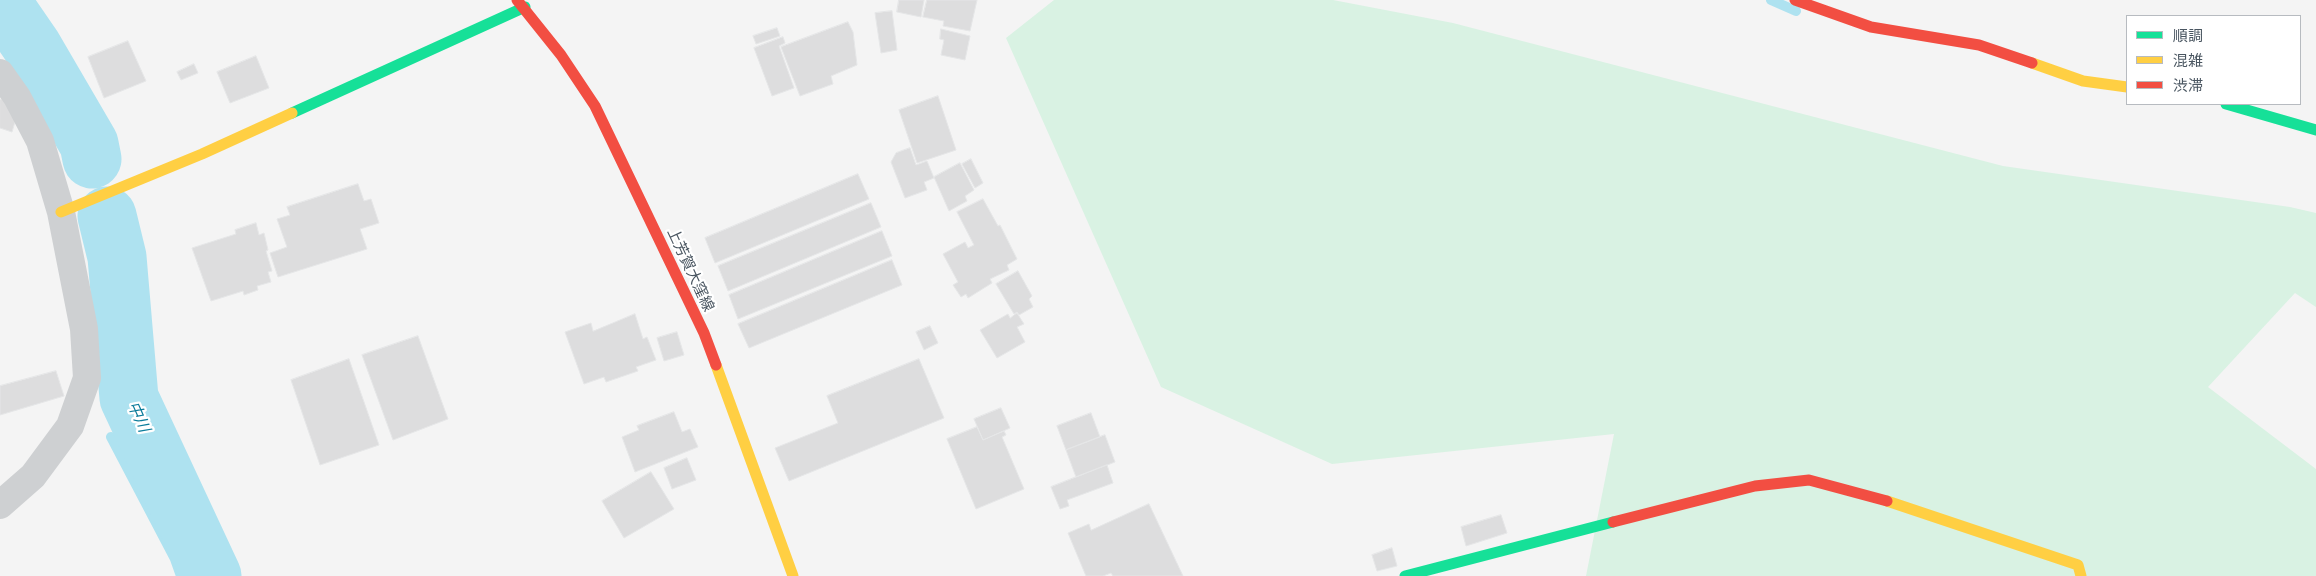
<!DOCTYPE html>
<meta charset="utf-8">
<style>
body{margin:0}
#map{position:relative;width:2316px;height:576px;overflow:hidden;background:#f4f4f4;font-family:"Fira Sans Condensed","Noto Sans JP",sans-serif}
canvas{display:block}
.legend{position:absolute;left:2126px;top:15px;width:175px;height:90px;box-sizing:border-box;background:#fff;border:1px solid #b7bbc0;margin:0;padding:6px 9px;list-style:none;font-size:15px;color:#4a5661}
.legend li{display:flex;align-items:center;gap:10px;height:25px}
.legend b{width:25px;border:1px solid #b7bbc0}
</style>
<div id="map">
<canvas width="2316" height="576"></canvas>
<ul class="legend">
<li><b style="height:6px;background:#16e098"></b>順調</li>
<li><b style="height:6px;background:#ffcf43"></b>混雑</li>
<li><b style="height:6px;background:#f24e42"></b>渋滞</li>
</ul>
</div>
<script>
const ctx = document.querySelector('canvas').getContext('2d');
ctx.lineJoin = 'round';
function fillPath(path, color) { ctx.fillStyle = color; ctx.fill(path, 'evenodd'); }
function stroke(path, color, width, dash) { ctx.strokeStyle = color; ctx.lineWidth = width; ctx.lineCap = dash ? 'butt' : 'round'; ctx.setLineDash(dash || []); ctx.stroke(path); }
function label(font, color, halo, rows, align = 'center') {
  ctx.font = font + ' "Fira Sans Condensed","Noto Sans JP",sans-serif'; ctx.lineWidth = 4.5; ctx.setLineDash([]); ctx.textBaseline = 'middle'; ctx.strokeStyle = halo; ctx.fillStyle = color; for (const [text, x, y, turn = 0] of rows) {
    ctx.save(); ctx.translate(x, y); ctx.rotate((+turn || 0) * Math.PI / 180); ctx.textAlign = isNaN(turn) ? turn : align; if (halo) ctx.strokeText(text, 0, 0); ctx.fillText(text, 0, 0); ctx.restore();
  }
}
fillPath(new Path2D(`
 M1054,0H1333L1453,23L2003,166L2290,207L2316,213V307L2295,293L2208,387L2316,469V576H1586L1614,434L1332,464L1161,387L1006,38Z`), '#d9f2e3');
stroke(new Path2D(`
 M1771,0L1796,11
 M111,437L175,559L181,576`), '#aee2f0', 10);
stroke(new Path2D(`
 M0,0L33,48L89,144L92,159
 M107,216L117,257L129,398L212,576`), '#aee2f0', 59);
const building = new Path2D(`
 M899,0H924L921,17L897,12Z
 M927,0H977L970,31L943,26L944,21L923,17Z
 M892,11L897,50L881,53L875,13Z
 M848,22L853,32L857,65L831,76L833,84L800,96L781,47Z
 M777,28L780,36L756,44L753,36Z
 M941,29L970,36L965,60L941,55L944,40L940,39Z
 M783,37L785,43L779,46L794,88L772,96L754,48Z
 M128,41L146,81L104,98L88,57Z
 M256,56L269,88L230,103L217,72Z
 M194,64L198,73L181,80L177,72Z
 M938,96L956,150L917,163L899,110Z
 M0,99L20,105L12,132L0,128Z
 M910,148L916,165L927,161L934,178L924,182L927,190L905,198L891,162L896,153Z
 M971,159L983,183L975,188L962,164Z
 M960,163L974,190L965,196L967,201L949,211L934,177Z
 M858,174L869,199L715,263L705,238Z
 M358,184L364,201L371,199L379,223L360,229L367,249L278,277L270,253L287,247L277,219L290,215L287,207Z
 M983,199L998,226L1000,225L1017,259L1007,265L1009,270L990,279L992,283L968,298L966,294L961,297L953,285L958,282L943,254L965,242L968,248L974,245L957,212Z
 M871,203L881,227L728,291L718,266Z
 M256,223L259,235L264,233L268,250L266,251L272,271L268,272L271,282L257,286L258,290L244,295L243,291L211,301L192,248L236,234L235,230Z
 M882,231L892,256L738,319L729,295Z
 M892,260L902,285L749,348L738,324Z
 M1018,271L1032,296L1029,299L1033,307L1019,315L1017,312L1014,314L996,284Z
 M1017,313L1024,324L1017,327L1025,342L997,358L980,330L1008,314L1010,318Z
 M635,314L643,339L647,337L656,360L636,367L638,371L606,382L604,377L584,384L565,332L591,323L593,331Z
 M930,326L938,343L924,350L916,332Z
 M677,332L684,355L664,361L657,338Z
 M418,336L448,419L393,440L362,355Z
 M349,359L379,445L320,465L291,380Z
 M919,359L944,418L789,481L775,448L838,423L827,396Z
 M56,371L64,396L0,415V386Z
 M1001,408L1010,428L983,440L974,419Z
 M674,412L682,432L690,429L698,447L635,472L622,437L639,430L637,426Z
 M1091,413L1100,437L1066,450L1057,426Z
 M977,427L983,440L1004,431L1006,435L1002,437L1024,489L976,509L947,439Z
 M1105,435L1115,462L1076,477L1066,450Z
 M687,458L696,480L672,489L664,468Z
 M1107,465L1113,483L1067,500L1069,506L1060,509L1051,487Z
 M651,472L674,509L624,538L602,501Z
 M1149,504L1183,576H1113L1111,573L1103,576H1086L1068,533L1089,524L1091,530Z
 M1501,515L1507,533L1466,546L1461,527Z
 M1392,548L1397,566L1377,571L1372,555Z`);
fillPath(building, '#ddddde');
stroke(building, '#e5e6e7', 1);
stroke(new Path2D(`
 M0,73L17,97L40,141L61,212L84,329L87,378L70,426L33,476L0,505`), '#ced0d2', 28);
stroke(new Path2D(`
 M2226,104L2316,130
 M292,113L525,7
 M1405,576L1613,522`), '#16e098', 11);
stroke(new Path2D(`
 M2032,63L2083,81L2127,87
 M61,212L202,154L292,113
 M716,365L793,576
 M1887,501L2078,565L2081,576`), '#ffcf43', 11);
stroke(new Path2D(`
 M517,0L561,55L595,106L704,333L716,365
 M1795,0L1871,27L1979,45L2032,63
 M1613,522L1755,486L1809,480L1887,501`), '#f24e42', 11);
label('15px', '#4a5661', '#fff', [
 ["上芳賀大窪線",690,270,65]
]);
label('italic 16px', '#0c7c9b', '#fff', [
 ["中川",138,417,66]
]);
</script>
